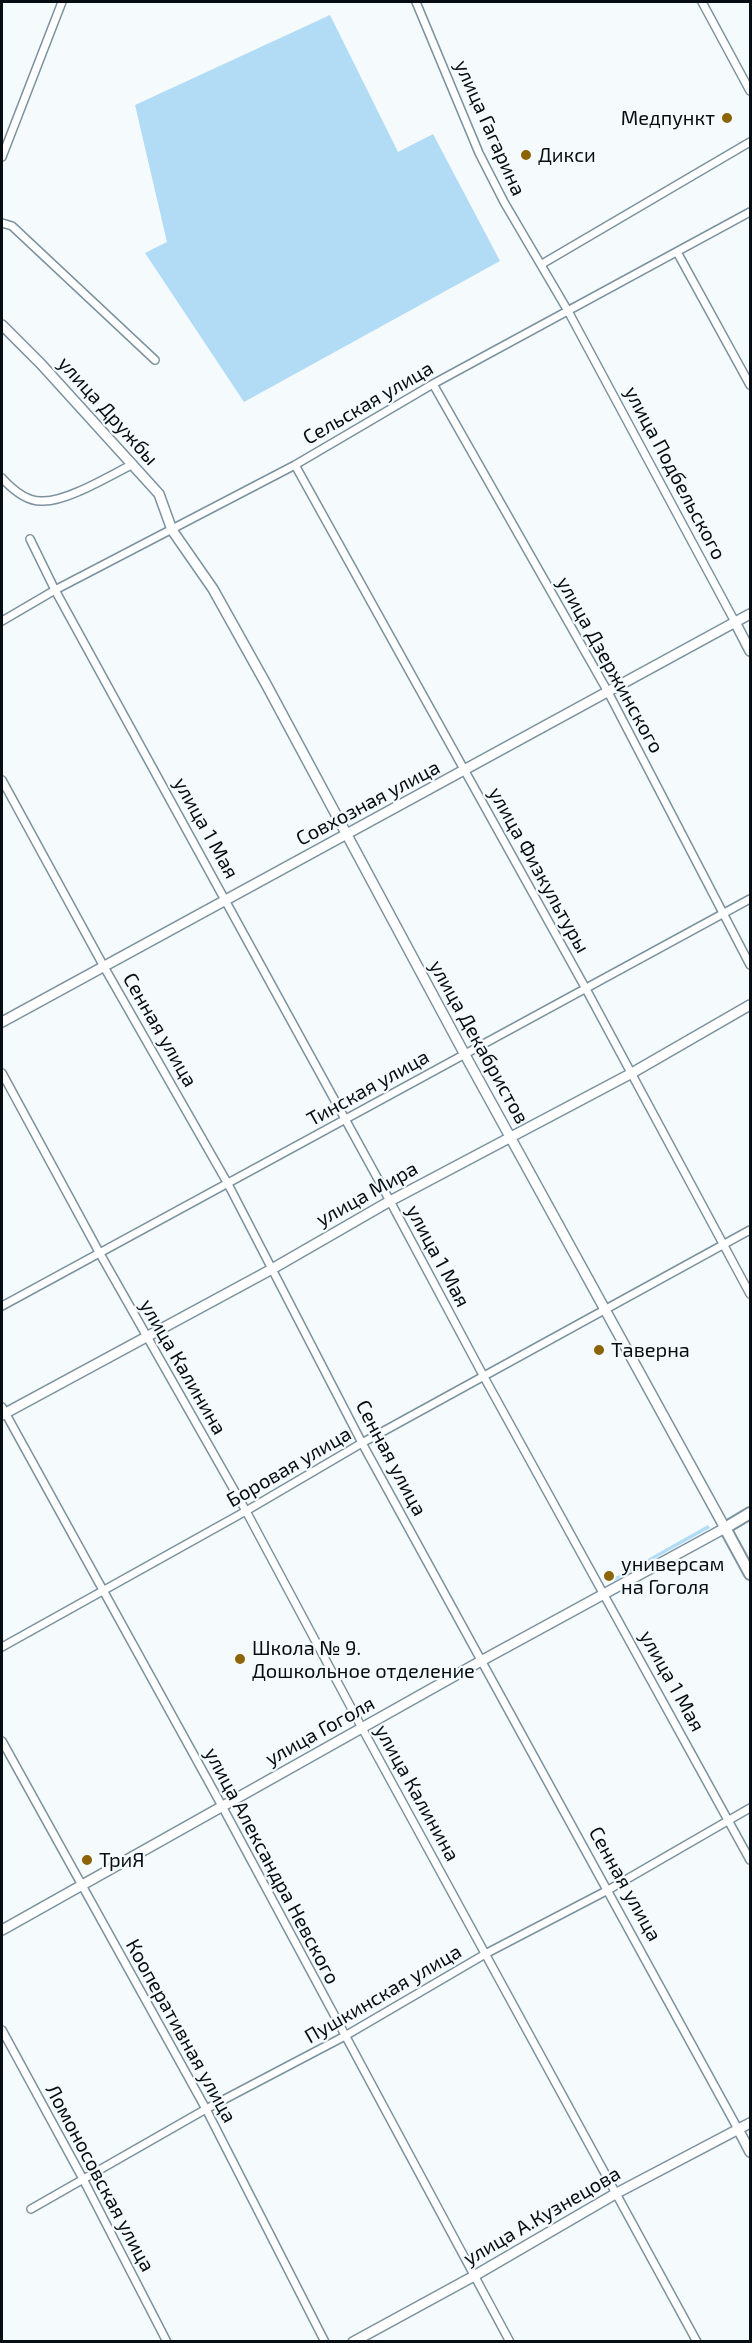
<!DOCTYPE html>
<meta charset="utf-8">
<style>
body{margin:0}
#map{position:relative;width:752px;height:2343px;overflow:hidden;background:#f5fafd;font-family:"Exo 2",sans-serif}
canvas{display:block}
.frame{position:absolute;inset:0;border:3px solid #060e13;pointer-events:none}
</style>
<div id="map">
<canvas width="752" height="2343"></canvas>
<div class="frame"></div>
</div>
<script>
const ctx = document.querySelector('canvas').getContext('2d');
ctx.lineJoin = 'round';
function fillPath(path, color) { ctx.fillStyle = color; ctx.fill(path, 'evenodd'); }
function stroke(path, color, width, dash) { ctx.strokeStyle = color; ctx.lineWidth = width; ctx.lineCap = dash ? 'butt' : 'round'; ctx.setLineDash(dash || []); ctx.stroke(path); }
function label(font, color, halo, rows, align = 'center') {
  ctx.font = font + ' "Exo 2",sans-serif'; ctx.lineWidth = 4.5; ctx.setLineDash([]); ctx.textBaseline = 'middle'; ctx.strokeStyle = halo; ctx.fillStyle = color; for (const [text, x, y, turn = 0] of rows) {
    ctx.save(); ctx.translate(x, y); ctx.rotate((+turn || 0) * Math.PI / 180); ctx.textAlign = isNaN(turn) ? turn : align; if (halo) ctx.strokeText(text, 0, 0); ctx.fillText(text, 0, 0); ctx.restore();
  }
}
fillPath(new Path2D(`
 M330,15L398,152L433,134L500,261L244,402L145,253L167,242L135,105Z
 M708,1525L710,1528L614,1581L612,1579Z`), '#b2dcf5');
const street = new Path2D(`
 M416,2L479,153L504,202L568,311L735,622
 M702,2L750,91
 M2,157L62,2
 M2,223L12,226L155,360
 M677,252L750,385
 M542,264L750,142
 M433,384L608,692L750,965
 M295,465L586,989L750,1294
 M2,478C12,489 26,501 41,501C65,503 111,475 133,464
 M30,539L55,590L390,1201L484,1377L750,1860
 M2,621L55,590L295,465L433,384L750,212
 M2,780L103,965L228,1184L362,1443L738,2129
 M2,1073L99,1252L246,1511L362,1728L697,2342
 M2,1306L750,899
 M2,1407L222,1806L510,2342
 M2,1647L246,1511L362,1443L750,1230
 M2,1741L206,2109L325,2342
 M2,2030L83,2179L167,2342
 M31,2209L206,2109L345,2036L487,1953L608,1890L750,1808`);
const secondary = new Path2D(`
 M2,325L41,364L159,494L172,530L213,589L266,684L464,1053L725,1528L481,1661L2,1930
 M735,622L750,651
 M2,1022L750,614
 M2,1415L272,1269L390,1201L632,1073L750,1005
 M738,2129L750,2152
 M353,2342L474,2276L615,2194L750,2123`);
const primary = new Path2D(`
 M750,1513L725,1528L750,1574`);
stroke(street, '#7b929f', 10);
stroke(secondary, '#7b929f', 12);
stroke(primary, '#7b929f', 14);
stroke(street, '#fff', 7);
stroke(secondary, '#fff', 9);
stroke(primary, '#fff', 10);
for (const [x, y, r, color] of [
 [727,118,6,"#8c6305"],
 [526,155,6,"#8c6305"],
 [599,1350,6,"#8c6305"],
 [609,1576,6,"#8c6305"],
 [240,1659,6,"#8c6305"],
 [87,1860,6,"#8c6305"]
]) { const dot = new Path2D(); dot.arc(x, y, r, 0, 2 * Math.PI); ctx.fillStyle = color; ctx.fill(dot); stroke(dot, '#f5fafd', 2); }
label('20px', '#060e13', '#f5fafd', [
 ["Медпункт",715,118,"right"],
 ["Дикси",538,155],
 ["Таверна",611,1350],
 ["универсам",621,1564],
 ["на Гоголя",621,1587],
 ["Школа № 9.",252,1648],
 ["Дошкольное отделение",252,1671],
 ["ТриЯ",99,1860]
], 'left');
label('20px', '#060e13', '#f5fafd', [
 ["улица Гагарина",490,128,66],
 ["Сельская улица",368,403,-30],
 ["улица Дружбы",108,411,48],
 ["улица Подбельского",675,473,62],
 ["улица Дзержинского",610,665,61],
 ["Совхозная улица",368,803,-28],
 ["улица 1 Мая",206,828,61],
 ["улица Физкультуры",539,870,61],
 ["Сенная улица",160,1030,60],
 ["улица Декабристов",479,1042,61],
 ["Тинская улица",368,1088,-29],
 ["улица Мира",367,1194,-29],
 ["улица 1 Мая",438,1256,62],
 ["улица Калинина",183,1367,60],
 ["Сенная улица",391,1458,62],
 ["Боровая улица",289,1467,-30],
 ["улица 1 Мая",672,1681,61],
 ["улица Гоголя",320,1731,-29],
 ["улица Калинина",417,1793,61],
 ["улица Александра Невского",272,1866,62],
 ["Сенная улица",625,1884,61],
 ["Пушкинская улица",383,1994,-30],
 ["Кооперативная улица",181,2031,61],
 ["Ломоносовская улица",100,2178,62],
 ["улица А.Кузнецова",542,2216,-30]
]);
</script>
